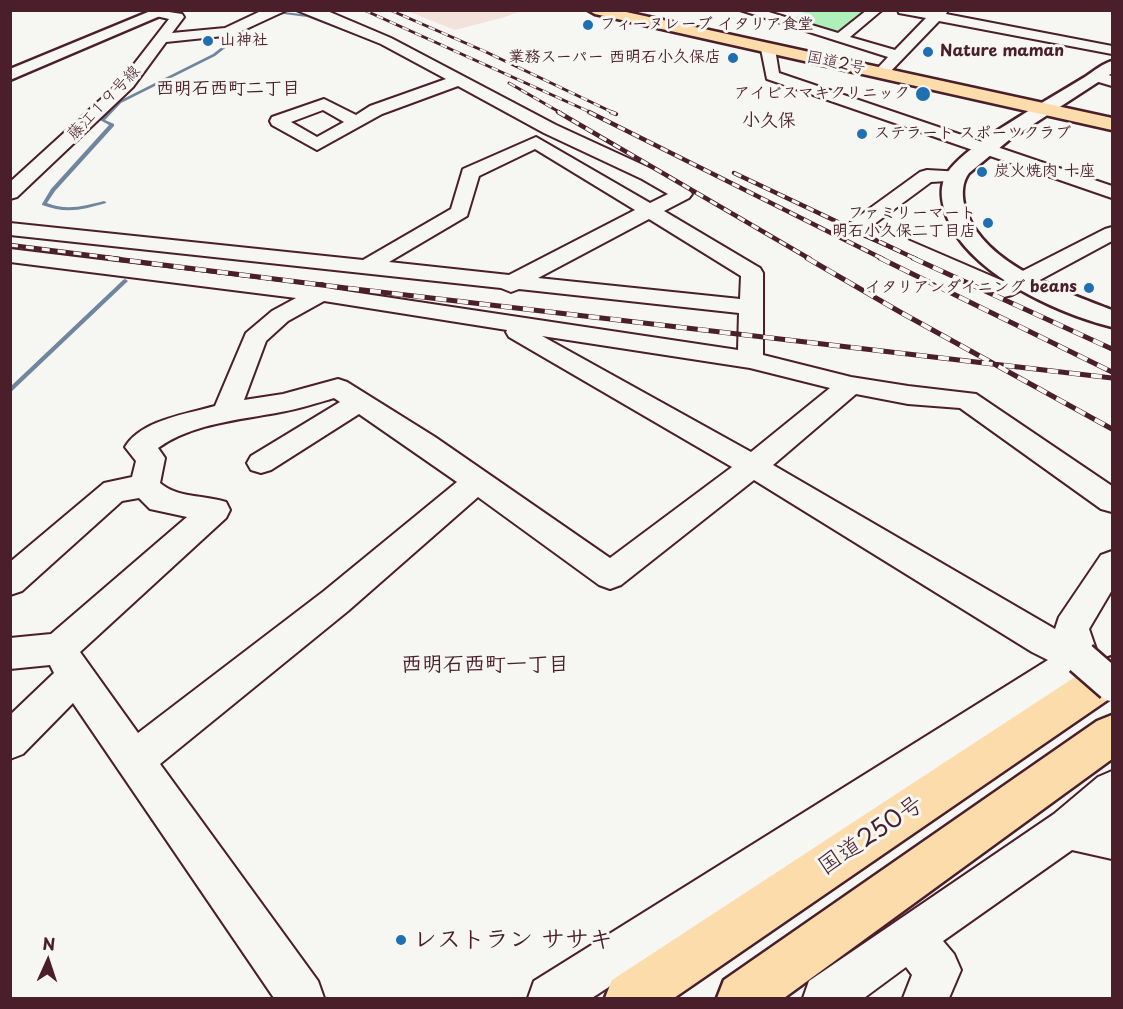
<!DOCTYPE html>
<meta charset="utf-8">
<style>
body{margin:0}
#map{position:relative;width:1123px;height:1009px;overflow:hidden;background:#f6f6f2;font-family:"Playpen Sans",sans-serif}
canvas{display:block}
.frame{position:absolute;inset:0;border:12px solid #4a1f2b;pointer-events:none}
.north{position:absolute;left:18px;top:931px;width:60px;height:60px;-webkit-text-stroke:4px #f6f6f2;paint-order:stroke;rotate:3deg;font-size:16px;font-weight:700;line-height:24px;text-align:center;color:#4a1f2b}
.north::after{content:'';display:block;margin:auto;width:21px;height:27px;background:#4a1f2b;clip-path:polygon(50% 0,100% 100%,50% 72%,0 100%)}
</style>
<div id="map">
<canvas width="1123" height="1009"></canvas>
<div class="frame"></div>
<div class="north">N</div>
</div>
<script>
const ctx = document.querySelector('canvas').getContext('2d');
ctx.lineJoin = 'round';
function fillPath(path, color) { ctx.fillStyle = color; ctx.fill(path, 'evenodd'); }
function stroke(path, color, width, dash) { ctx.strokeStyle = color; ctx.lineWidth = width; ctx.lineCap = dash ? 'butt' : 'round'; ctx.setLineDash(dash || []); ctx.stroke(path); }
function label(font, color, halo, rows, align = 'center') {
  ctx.font = font + ' "Playpen Sans","Klee One",sans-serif'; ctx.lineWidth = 6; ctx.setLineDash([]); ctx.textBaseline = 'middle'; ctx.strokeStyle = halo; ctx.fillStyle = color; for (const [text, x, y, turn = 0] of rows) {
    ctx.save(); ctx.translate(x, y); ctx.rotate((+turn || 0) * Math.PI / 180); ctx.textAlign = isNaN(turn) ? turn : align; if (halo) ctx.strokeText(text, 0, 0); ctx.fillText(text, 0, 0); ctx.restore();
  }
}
fillPath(new Path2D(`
 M407,11V10L521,11L505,17L455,30Z`), '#f3e2db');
fillPath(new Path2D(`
 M806,11H872L837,34L790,21Z`), '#aef0b9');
fillPath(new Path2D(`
 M284,12L309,15L357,34L354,35L307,17L284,14L273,17L247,31L215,56L121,103L105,120L114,124V126L55,191L47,203C67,211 84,206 104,201L106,202V203C82,210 66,214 42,205V204L51,189L109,125L100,120L119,101L213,54L245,29L271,15Z
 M125,279L128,281L127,282L10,393V387L123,280Z`), '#70869e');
const street = new Path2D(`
 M156,10L182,14L184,17L172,33L225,28L261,11L287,10L233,35L166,42L133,87L17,197L10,199V182L121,81L169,19L156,16L154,13Z
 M296,10H325L391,38L556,125L656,171L689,190L692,194L689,198L664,211L760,268L763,273V355L851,377L908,386L976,394L1112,486V512L1101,509L960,408L908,404L856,394L773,465L1055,629L1059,617L1101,555L1112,551V590L1089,629L1099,658L1093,669L592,998H528L534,981L1048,660L1032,652L754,480L621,585L610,589L599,585L478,497L348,611L160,764L318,981L324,998H274L73,703L23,754L10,759V715L54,673L50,665L10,669V638L51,634L187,517L150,509L139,498L122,501L22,591L10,595V562L104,483L132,477L136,461L125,447C141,420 187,414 215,406L246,333L272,311L296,298L10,262V249L314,286L322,284L332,289L738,350L739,313L519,289L511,292L501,288L10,235V223L363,260L451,209L463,169L536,137L650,203L668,194L642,179L544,133L458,86L382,114L317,150L272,125L270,121L272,117L324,99L356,115L370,106L446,79L381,44ZM323,110L344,122L317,137L291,122ZM535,149L635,210L509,275L389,262L467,216L479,176ZM649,219L741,276L740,299L538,278ZM324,301L507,330L506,332L509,337L732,467L610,558L435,437L347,382L338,379L283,394L244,400L266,341L288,321ZM542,336L750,368L830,388L751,452ZM334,398L340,402L251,456L247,463L251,470L261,473L271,470L359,414L457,482L324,591L138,733L80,652L226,518L230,510L226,502C204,495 177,498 160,483L165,458L158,448C193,423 240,420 281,412C299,409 317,403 334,398Z
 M740,10H762L838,33L867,10H882L850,37L895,50L926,18L899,13L898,10H948L946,14L1112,46V54L939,21L888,74L883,76L875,71L888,57Z
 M768,45L775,49L779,73L1112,186V198L767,79L761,49Z
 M1097,72L1112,76V86L1092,80L1089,77L1092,74Z
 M927,170L963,172L965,176L963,180L931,182L873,225L1003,281L1105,229L1112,227V241L1012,295L1004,297L851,230L848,226L851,222L920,172Z
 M1112,771V859L1072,850L943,941L954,954L961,970L949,998H903L912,975L906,967L864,998H803L809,981L1054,814L1098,777Z`);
const secondary = new Path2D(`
 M153,10H174L10,80V69Z
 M1112,61V73L1009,140L969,173C962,182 962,194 964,204C978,263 1063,291 1112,310V327C1057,313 968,273 947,217C942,204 939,190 945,177C956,154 1008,124 1030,110C1048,99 1067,88 1085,77C1094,71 1102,64 1112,61Z`);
const highway = new Path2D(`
 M588,10H617L1112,118V130L595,14Z
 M1112,657V697L674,998H605L612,980L1098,662Z
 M1112,715V759L784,998H717L724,980L1097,721Z`);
stroke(street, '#4a1f2b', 4);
stroke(secondary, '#4a1f2b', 5);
stroke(highway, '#4a1f2b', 5);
fillPath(street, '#f6f6f2');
fillPath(secondary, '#f6f6f2');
fillPath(highway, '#fddcac');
const railFar2 = new Path2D(`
 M364,10L592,113
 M390,10L486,52L614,113
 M509,83L561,113`);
const railFar1 = new Path2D(`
 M558,112L810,259
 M589,112L883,259
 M611,112L616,114
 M734,173L916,259
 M10,245L120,259`);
const rail = new Path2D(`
 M108,258L346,288L1112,378
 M807,258L900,312L1112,429
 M880,258L1112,372
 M913,258L1112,349`);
stroke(railFar2, '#4a1f2b', 3);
stroke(railFar1, '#4a1f2b', 4.5);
stroke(rail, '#4a1f2b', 5);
stroke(railFar2, '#f6f6f2', 2, [7]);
stroke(railFar1, '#f6f6f2', 3, [8]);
stroke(rail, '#f6f6f2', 4, [11]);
const streetBridge = new Path2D(`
 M1081,658L1112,685`);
stroke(streetBridge, '#4a1f2b', 37, []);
stroke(streetBridge, '#f6f6f2', 32);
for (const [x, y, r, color] of [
 [588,25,6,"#1f6fb2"],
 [208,41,6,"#1f6fb2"],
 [928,52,6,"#1f6fb2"],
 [733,58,6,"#1f6fb2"],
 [923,94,8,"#1f6fb2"],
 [862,134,6,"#1f6fb2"],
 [982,172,6,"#1f6fb2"],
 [988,223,6,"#1f6fb2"],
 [1089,288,6,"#1f6fb2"],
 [401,940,6,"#1f6fb2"]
]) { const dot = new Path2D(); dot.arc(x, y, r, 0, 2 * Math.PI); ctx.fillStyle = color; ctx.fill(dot); stroke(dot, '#f6f6f2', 2); }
label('bold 16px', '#4a1f2b', '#f6f6f2', [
 ["フィーヌレーブ イタリア食堂",600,25],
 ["山神社",220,41],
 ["Nature maman",940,52],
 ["業務スーパー 西明石小久保店",721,58,"right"],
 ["アイビスマキクリニック",910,94,"right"],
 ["ステラート スポーツクラブ",874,134],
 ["炭火焼肉 十座",994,172],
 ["ファミリーマート",976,214,"right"],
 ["明石小久保二丁目店",976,232,"right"],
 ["イタリアンダイニング beans",1077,288,"right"]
], 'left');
label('16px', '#4a1f2b', '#f6f6f2', [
 ["国道2号",836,63,12],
 ["藤江１９号線",104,103,-46]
]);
label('bold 18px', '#4a1f2b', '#f6f6f2', [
 ["西明石西町二丁目",228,89]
]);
label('bold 18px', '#4a1f2b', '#f6f6f2', [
 ["小久保",769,121]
]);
label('bold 21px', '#4a1f2b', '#f6f6f2', [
 ["西明石西町一丁目",485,665]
]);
label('24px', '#4a1f2b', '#f6f6f2', [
 ["国道250号",871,836,-34]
]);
label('bold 24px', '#4a1f2b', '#f6f6f2', [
 ["レストラン ササキ",413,940]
], 'left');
</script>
